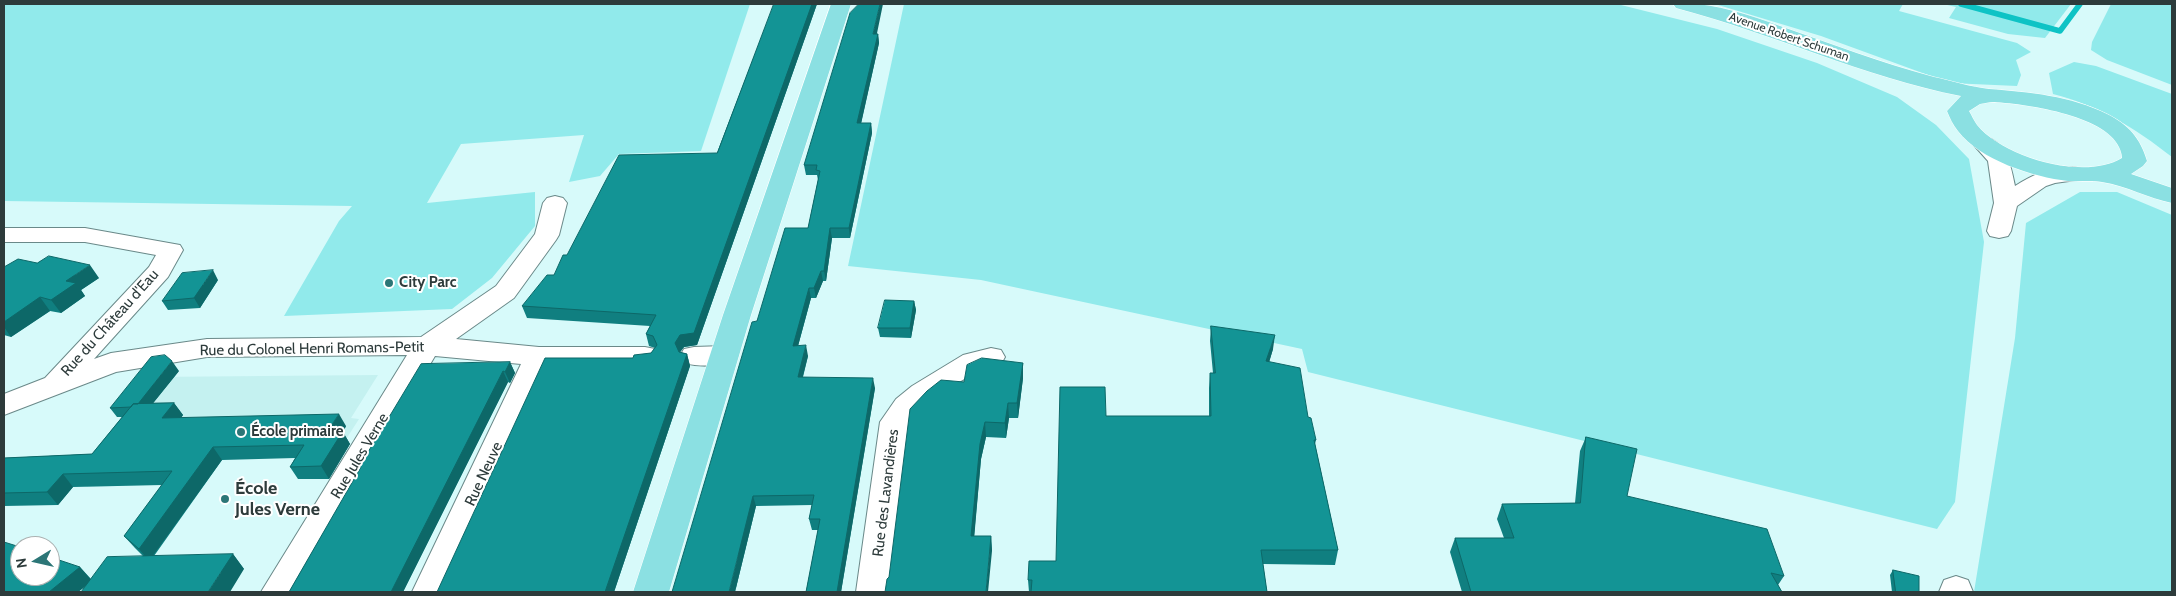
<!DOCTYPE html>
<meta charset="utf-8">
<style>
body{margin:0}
#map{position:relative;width:2176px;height:596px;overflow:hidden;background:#d7fafa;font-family:Cabin,sans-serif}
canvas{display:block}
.frame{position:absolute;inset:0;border:5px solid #2d3b3b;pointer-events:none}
.north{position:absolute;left:10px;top:536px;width:50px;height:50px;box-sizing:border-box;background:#fff;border:1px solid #abb1b1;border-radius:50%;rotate:261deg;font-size:14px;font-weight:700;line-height:20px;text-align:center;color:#2d3b3b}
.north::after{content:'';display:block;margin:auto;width:18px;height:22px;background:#2c7677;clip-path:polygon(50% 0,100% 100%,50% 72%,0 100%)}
</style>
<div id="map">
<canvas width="2176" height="596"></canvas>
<div class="frame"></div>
<div class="north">N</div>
</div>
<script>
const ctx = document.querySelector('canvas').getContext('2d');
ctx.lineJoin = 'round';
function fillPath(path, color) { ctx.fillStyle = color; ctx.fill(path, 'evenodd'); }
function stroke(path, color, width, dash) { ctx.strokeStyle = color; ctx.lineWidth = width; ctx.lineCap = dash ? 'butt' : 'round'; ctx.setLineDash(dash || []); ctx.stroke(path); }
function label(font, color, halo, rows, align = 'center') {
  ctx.font = font + ' Cabin,sans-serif'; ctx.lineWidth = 4; ctx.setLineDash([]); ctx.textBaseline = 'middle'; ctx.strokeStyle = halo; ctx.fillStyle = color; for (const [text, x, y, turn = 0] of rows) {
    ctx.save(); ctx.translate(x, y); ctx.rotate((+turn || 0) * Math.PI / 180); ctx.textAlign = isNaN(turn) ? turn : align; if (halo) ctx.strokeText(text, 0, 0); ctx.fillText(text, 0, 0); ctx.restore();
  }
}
fillPath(new Path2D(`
 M378,375L351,418L359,419L343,444L201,460L176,484L86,487L142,417H117L150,377Z`), '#c4f1f0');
fillPath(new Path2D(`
 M4,4H750L701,151L619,154L600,176L569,182L584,135L461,144L427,203L535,192V226L492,278L452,309L284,316L339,221L352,206L4,201Z
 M904,4H1617L1717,29L1817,63L1897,97L1936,125L1969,159L1984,242L1955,502L1937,529L1308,372L1302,349L981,280L848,266Z
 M1715,4H1903L1899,11L2017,43L2031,52L2016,60L2021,75L2017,86L1950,83L1821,36Z
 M1943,4H2071L2045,38L2008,34L1949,18L1956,7Z
 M2111,4H2172V85L2107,60L2091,50L2092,42Z
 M2074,62L2096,66L2172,94V157C2135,128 2098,105 2053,94L2049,73Z
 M2080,192H2117L2172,215V592H1974L2015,338L2026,223Z`), '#91eaeb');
stroke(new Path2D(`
 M1961,4L2060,31L2080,4`), '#0ec3c5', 5.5);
const minor = new Path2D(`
 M1983,136C2007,142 2011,166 2015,186C2035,173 2059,163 2083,169L2086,174L2083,179L2055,183L2046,186L2017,206L2011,231L2008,236L1999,238L1990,236L1987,231L1994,203L1988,161L1972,143L1975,138Z
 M555,196L563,198L567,203L559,235L556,240L514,298L456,339L539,347H645L655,349L659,356L655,363L645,365H549L446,592H412L521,364L435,356L296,592H261L407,355L207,357L116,372L4,415V394L45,378L149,267L156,255L85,242H4V228H85L180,245L183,250L168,277L94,359L111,353L207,339L421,337L496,286L535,234L543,203L547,198Z
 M724,346L734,348L738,355L734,362C718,366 700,367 684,363L680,356L684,349L694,347Z
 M991,348L1001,350L1005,357L1001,364C971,372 927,398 910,423L890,592H856L880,422L896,399L912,386L963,355Z
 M1956,576L1968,580L1973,592H1939L1944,580Z`);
const primary = new Path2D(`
 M831,4H851L751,315L669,592H633L723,315Z
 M1673,4C1710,1 1745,14 1780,26C1831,44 1882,63 1934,77C1952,81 1971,87 1989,89C2029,92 2071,96 2107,114C2129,125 2140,138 2147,161L2143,166L2131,174L2172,188V203C2148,198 2127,186 2102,182C2091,180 2079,182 2068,181C2033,177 1980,160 1958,131C1953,125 1950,118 1947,111L1961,96C1864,77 1772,33 1676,8ZM1991,102C2023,103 2105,115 2119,147C2121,151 2122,155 2122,158C2085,181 2004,158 1977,125C1974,121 1972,116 1969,111L1980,104Z`);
stroke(minor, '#6a8989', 2);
stroke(primary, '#fff', 1);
fillPath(minor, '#fff');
fillPath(primary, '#8be0e2');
fillPath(new Path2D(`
 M774,4H817L697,345L684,347L680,352L687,354L690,366L614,592H437L633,358L651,353L655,348L649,346L646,334L650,326L527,318L522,306L554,275L717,153Z
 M877,34H878L879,43L861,123H871L872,133L850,238H832L826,281H823L816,298H811L798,346L808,356L803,377L875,388L841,592H806L818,530H812L809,519L812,505L756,506L735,592L757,321L808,228L818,180L817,175H806L804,165Z
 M4,267L99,278L81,290L85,296L61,313L50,311L11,337L4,335Z
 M218,280L200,308L168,310L162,301Z
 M914,301L916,310L911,338L880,337L878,328Z
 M1211,326L1273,349L1269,362L1308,417L1316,440L1315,444L1338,550L1335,565L1263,564L1267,592H1029L1028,580L1056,561L1106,416H1209V388L1210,373H1213L1210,341Z
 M510,362L515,373L510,383L508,382L403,592H289L352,484L360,469L359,467Z
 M1023,363V378L1018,418H1009L1006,438L986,437L981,459L974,536H991L992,551L889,577L964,382Z
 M179,371L153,403H174L183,415L181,418L346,426L343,432L350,444L329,479H298L290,467L295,458L222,460L154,556L233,554L244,569L86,586L78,592H4L80,567L91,579L143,556L135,548L124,536L162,485L73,487L58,505L4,506V458L92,454L122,417H117L110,408Z
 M1586,437L1627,496L1784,576L1778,585L1782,592H1462L1450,552L1455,538H1504L1497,519L1502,504L1575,503L1580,451Z
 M1893,570L1919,592H1892L1890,575Z`), '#107f80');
fillPath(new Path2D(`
 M812,4H817L697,345L684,347L678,355L675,343Z
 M880,4H883L875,43L873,34Z
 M878,34L879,43L859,133L857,123Z
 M871,123L872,133L850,238L849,228Z
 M830,228L832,238L826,281L824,271Z
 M90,265L99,278L81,290L85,296L61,313L51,300L66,281Z
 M213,270L218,280L200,308L194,298Z
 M821,271L823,281L816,298L814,288Z
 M809,288L811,298L795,357L793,346Z
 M40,297L50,311L11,337L4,327V322Z
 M914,301L916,310L911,338L910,328Z
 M1275,335L1273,349L1265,376L1266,361Z
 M806,345L808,356L800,387L798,377Z
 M687,354L690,366L614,592H605Z
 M172,361L179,371L142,417L135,407Z
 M510,362L515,373L510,383L505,372Z
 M1023,363V378L1018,418L1017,403Z
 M503,371L508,382L403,592H391Z
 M873,378L875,388L841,592H837Z
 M174,403L183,415L171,431L162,418Z
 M1008,403L1009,418L1006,438L1005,423Z
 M339,414L346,426L343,432L350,444L329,479L321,466L327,432Z
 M985,422L986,437L981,459L973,551L971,536L980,444Z
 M213,447L222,460L149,561L139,549Z
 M63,474L73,487L58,505L47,492Z
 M753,496L756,506L735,592H729Z
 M991,536L992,551L988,592H986Z
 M233,554L244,569L230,592H208Z
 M80,567L92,581L78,592H49Z`), '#0d6868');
const building = new Path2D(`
 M774,4H812L694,333L680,335L675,343L679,352L687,354L605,592H437L545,358H633L634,355L651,353L657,345L653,336L646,334L656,315L522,306L547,275H554L563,255H567L619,155L717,153Z
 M859,4H880L873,34H878L857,123H871L849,228H830L824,271H821L814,288H809L793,346L806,345L798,377L873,378L837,592H806L820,519H809L814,495L753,496L729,592H672L752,322L757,321L785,228H808L820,171L816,170L817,165H804L850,13Z
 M49,256L90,265L66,281L76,283L51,300L40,297L4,322V267L18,259L37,263Z
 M213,270L194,298L162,301L182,273Z
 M885,300L914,301L910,328H878Z
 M1211,326L1275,335L1266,361L1300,368L1308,417L1311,418L1316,440H1314L1338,550H1261L1267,592H1031L1032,580H1028L1029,561H1056L1060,387H1105L1106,416H1211L1210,373H1215Z
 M165,355L172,361L138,404H133L131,407L110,408L151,357Z
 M982,358L1023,363L1017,403H1008L1005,423L985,422L980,444L971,536H991L986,592H885L887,579L889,577L910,409L927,391L941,380L964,382L967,365Z
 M510,362L505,372L503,371L391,592H289L361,467H359L421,364Z
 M174,403L162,418L339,414L327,432L343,431L321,466L290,467L304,445L213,447L139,549L124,536L172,471L63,474L47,492L4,493V458L92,454L133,404Z
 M1586,437L1637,449L1627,496L1767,529L1784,576L1771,573L1782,592H1471L1455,538H1514L1502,504L1580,503Z
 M4,542L20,547V576H50V557L80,567L49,592H4Z
 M233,554L208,592H81L107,557Z
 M1893,570L1919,576V592H1896Z`);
fillPath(building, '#139495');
stroke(building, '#0d6868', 1);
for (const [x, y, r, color] of [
 [389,283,5,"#2c7677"],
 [241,432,5,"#2c7677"],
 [225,499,5,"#2c7677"]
]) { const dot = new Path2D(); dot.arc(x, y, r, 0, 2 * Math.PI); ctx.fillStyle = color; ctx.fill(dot); stroke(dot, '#fff', 2); }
label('12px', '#2d3b3b', '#fff', [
 ["Avenue Robert Schuman",1789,37,19]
]);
label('bold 15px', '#2d3b3b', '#fff', [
 ["City Parc",399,283],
 ["École primaire",251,432]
], 'left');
label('15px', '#2d3b3b', '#fff', [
 ["Rue du Château d'Eau",110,323,-48],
 ["Rue du Colonel Henri Romans-Petit",312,349,-1],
 ["Rue Jules Verne",360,456,-59],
 ["Rue Neuve",484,474,-65],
 ["Rue des Lavandières",886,493,-83]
]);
label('bold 18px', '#2d3b3b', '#fff', [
 ["École",235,489],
 ["Jules Verne",235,510]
], 'left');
</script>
